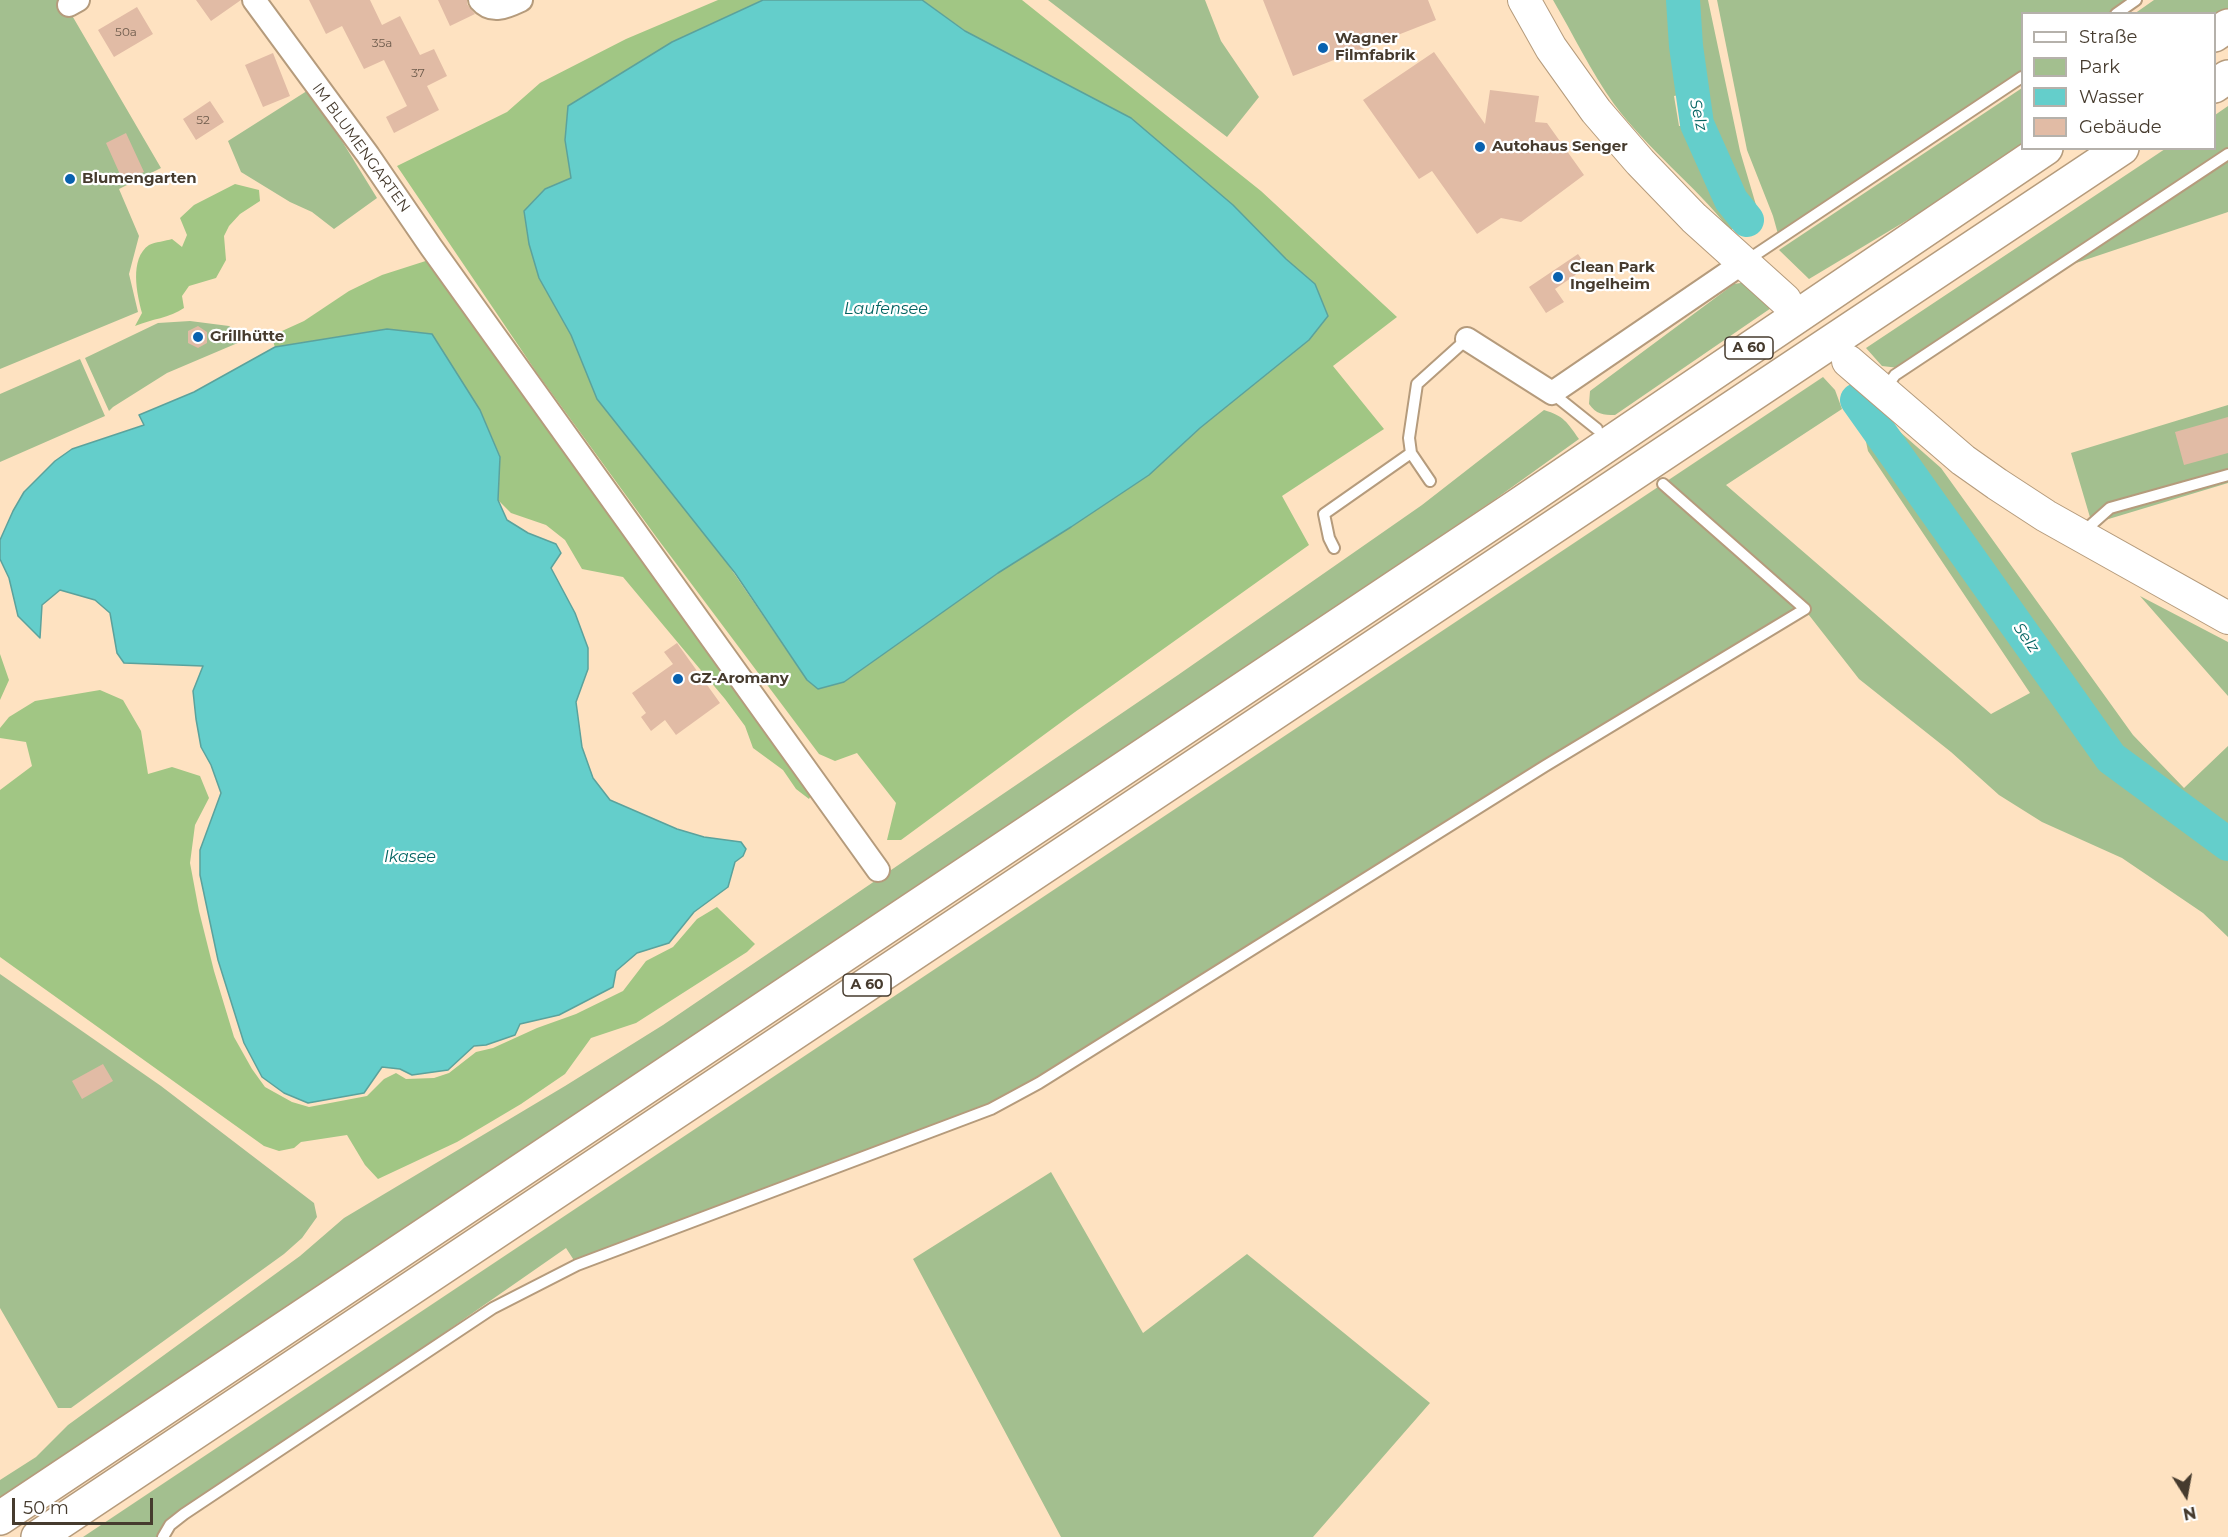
<!DOCTYPE html>
<meta charset="utf-8">
<style>
body{margin:0}
#map{position:relative;width:2228px;height:1537px;overflow:hidden;background:#fee2c1;font-family:Montserrat,sans-serif}
canvas{display:block}
.legend{position:absolute;left:2021px;top:12px;width:195px;height:138px;box-sizing:border-box;background:#fff;border:2px solid #b5b1ab;margin:0;padding:8px 10px;list-style:none;font-size:18px;color:#463b2e}
.legend li{display:flex;align-items:center;gap:12px;height:30px}
.legend b{width:30px;border:2px solid #b5b1ab}
.north{position:absolute;left:2156px;top:1465px;width:60px;height:60px;-webkit-text-stroke:4px #fff;paint-order:stroke;rotate:169deg;font-size:16px;font-weight:700;line-height:24px;text-align:center;color:#463b2e}
.north::after{content:'';display:block;margin:auto;width:21px;height:27px;background:#463b2e;clip-path:polygon(50% 0,100% 100%,50% 72%,0 100%)}
.scale{position:absolute;left:12px;top:1498px;width:141px;height:27px;box-sizing:border-box;border:3px solid #463b2e;border-top:0;padding-left:8px;font-size:18px;line-height:21px;white-space:nowrap;color:#463b2e;-webkit-text-stroke:4px #fff;paint-order:stroke}
</style>
<div id="map">
<canvas width="2228" height="1537"></canvas>
<ul class="legend">
<li><b style="height:8px;background:#fff"></b>Straße</li>
<li><b style="height:16px;background:#a3bf8f"></b>Park</li>
<li><b style="height:16px;background:#64cecb"></b>Wasser</li>
<li><b style="height:16px;background:#e1bba5"></b>Gebäude</li>
</ul>
<div class="north">N</div>
<div class="scale">50 m</div>
</div>
<script>
const ctx = document.querySelector('canvas').getContext('2d');
ctx.lineJoin = 'round';
function fillPath(path, color) { ctx.fillStyle = color; ctx.fill(path, 'evenodd'); }
function stroke(path, color, width, dash) { ctx.strokeStyle = color; ctx.lineWidth = width; ctx.lineCap = dash ? 'butt' : 'round'; ctx.setLineDash(dash || []); ctx.stroke(path); }
function label(font, color, halo, rows, align = 'center') {
  ctx.font = font + ' Montserrat,sans-serif'; ctx.lineWidth = 4.5; ctx.setLineDash([]); ctx.textBaseline = 'middle'; ctx.strokeStyle = halo; ctx.fillStyle = color; for (const [text, x, y, turn = 0] of rows) {
    ctx.save(); ctx.translate(x, y); ctx.rotate((+turn || 0) * Math.PI / 180); ctx.textAlign = isNaN(turn) ? turn : align; if (halo) ctx.strokeText(text, 0, 0); ctx.fillText(text, 0, 0); ctx.restore();
  }
}
fillPath(new Path2D(`
 M0,0H63L161,168L119,189L139,236L129,274L138,312L0,369Z
 M1048,0H1205L1221,41L1259,97L1227,137Z
 M1553,0H1708L1740,151L1756,205L1753,219L1730,230C1695,185 1648,150 1614,104C1591,72 1573,34 1553,0ZM1698,91L1706,125L1679,126L1674,96Z
 M1717,0H2133L2113,13L2022,14V73L1778,234L1773,216L1747,150Z
 M2154,0H2228V8L2215,17L2214,14H2134Z
 M2022,88V147L1971,182L1809,279L1779,250Z
 M310,89L377,198L334,229L312,212L290,202L241,172L228,141Z
 M2228,106V148L1899,368L1882,366L1866,348L2165,149L2214,148L2215,115Z
 M2228,160V212L2073,264Z
 M1747,282L1774,306L1615,415C1603,415 1596,414 1589,404L1590,391L1734,284Z
 M190,321L229,326L247,339L167,373L113,407L109,411L85,358L158,323Z
 M80,359L105,416L0,462V394Z
 M1823,377L1835,390L1842,409L1726,485L1991,714L2030,693L1868,451L1857,400L1866,402L1941,468L2133,735L2184,788L2228,746V937L2203,913L2122,858L2042,822L1999,795L1951,752L1859,679L1805,610L991,1109L577,1265L566,1248L184,1514L163,1537H83Z
 M2228,405V483L2092,524L2071,453Z
 M1544,410C1564,416 1567,422 1579,439L1494,500L898,902L0,1502V1480L36,1457L68,1425L300,1256L344,1218L565,1086L663,1025L1178,675L1422,505Z
 M2140,596L2228,642V696Z
 M0,974L161,1086L314,1203L317,1217L302,1238L284,1254L71,1408H58L0,1308Z
 M1051,1172L1143,1333L1247,1254L1430,1403L1313,1537H1061L913,1259Z`), '#a3bf8f');
fillPath(new Path2D(`
 M718,0H763L672,42L568,106L565,140L571,178L545,189L524,211L529,244L539,278L571,335L807,680L844,682L998,573L1071,527L1149,475L1200,428L1309,340L1328,316L1315,284L1286,259L922,0H1022L1261,191L1397,317L1333,366L1384,429L1282,496L1309,545L1075,712L901,840H887L896,803L857,753L835,761L819,754L657,538L537,373L397,166L507,112L540,83L626,39Z
 M235,184L259,190L260,201L240,214L229,226L224,236L226,260L216,278L189,286L182,296L184,308C170,318 151,319 135,326L142,313C137,294 129,259 149,245C155,242 166,241 172,239L182,247L187,235L180,218L194,205Z
 M435,258L815,788L809,799L796,789L783,770L753,748L745,726L725,699L623,577L582,569L565,540L546,525L511,513L498,500L500,456L480,410L432,334L387,329L275,347L271,336L304,321L349,291L382,275Z
 M0,654L9,680L0,700Z
 M100,690L123,700L141,731L148,774L172,767L200,776L209,798L195,825L190,863L199,911L214,971L234,1037L252,1069L265,1087L292,1102L309,1107L367,1096L384,1079L396,1073L406,1079L434,1078L449,1073L476,1052L493,1048L537,1028L576,1014L623,991L646,961L673,947L697,919L717,907L755,944L747,952L636,1023L591,1038L565,1074L521,1104L457,1142L378,1179L365,1165L347,1135L301,1142L294,1148L279,1151L264,1146L0,957V790L32,766L26,742L0,738V728L9,717L35,701Z`), '#a1c684');
const water = new Path2D(`
 M763,0H922L965,31L1131,118L1233,205L1286,259L1315,284L1328,316L1309,340L1200,428L1149,475L1071,527L998,573L844,682L818,689L807,680L735,573L597,399L571,335L539,278L529,244L524,211L545,189L571,178L565,140L568,106L672,42Z
 M387,329L432,334L480,410L500,457L498,500L507,520L528,533L556,544L561,553L551,568L575,613L588,648V669L576,702L582,747L593,778L610,800L677,829L704,837L741,842L746,849L743,856L735,862L728,887L694,912L669,943L637,953L616,971L613,987L559,1015L520,1024L515,1035L486,1045L474,1046L448,1070L412,1075L400,1069L382,1067L364,1093L308,1103L284,1093L262,1077L244,1043L218,960L200,875V850L221,793L211,765L201,747L196,719L193,691L203,666L124,663L117,653L110,613L95,600L60,590L42,605L40,638L18,616L9,578L0,559V540L13,511L24,492L55,461L72,449L144,425L139,415L194,392L275,347Z`);
fillPath(water, '#64cecb');
stroke(water, '#5ba29c', 1.5);
stroke(new Path2D(`
 M1683,0L1686,46L1697,124L1731,200L1747,220
 M1857,400L2111,758L2228,844`), '#64cecb', 34);
fillPath(new Path2D(`
 M196,0H241L211,21Z
 M309,0H370L382,25L400,16L420,55L434,49L447,76L427,86L439,110L394,133L386,117L407,106L384,60L364,69L342,26L326,34Z
 M438,0H467V4L475,14L450,26Z
 M1263,0H1428L1436,20L1293,76Z
 M137,7L153,34L114,57L98,30Z
 M1434,52L1485,124L1490,90L1539,96L1535,122L1547,123L1584,175L1521,222L1501,218L1477,234L1432,171L1419,179L1363,100Z
 M273,53L290,96L263,107L245,65Z
 M210,101L224,122L196,140L183,119Z
 M126,133L144,172L123,181L106,143Z
 M1578,254L1587,267L1555,289L1564,302L1546,313L1529,287Z
 M198,326L207,332V343L198,348L188,343V331Z
 M2228,417V453L2184,465L2175,432Z
 M677,643L720,703L676,735L665,720L651,731L641,717L646,713L632,693L673,664L664,652Z
 M103,1064L113,1081L82,1099L72,1081Z`), '#e1bba5');
const lane = new Path2D(`
 M2116,14L2136,0
 M1746,261L2022,77
 M1885,389L1895,375L2228,154
 M1552,393L1597,429
 M1430,481L1411,453L1409,438L1417,384L1467,339
 M2086,535L2092,524L2110,508L2228,475
 M1334,548L1329,538L1324,514L1411,453
 M163,1537L170,1525L184,1514L493,1308L577,1265L991,1109L1039,1083L1545,766L1805,609L1663,484`);
const street = new Path2D(`
 M254,0L368,155L431,247L878,870
 M480,0C492,14 506,7 521,0
 M69,5L78,0
 M1467,339L1552,393L1744,262`);
const secondary = new Path2D(`
 M1524,0L1551,48L1596,111L1640,162L1694,218L1785,300
 M1848,361L1963,460L1997,484L2046,516L2228,618`);
const highway = new Path2D(`
 M2214,35L2228,26
 M2214,86L2228,77
 M0,1518L1520,504L2046,148
 M38,1537L2122,148`);
stroke(lane, '#b59b7c', 14);
stroke(street, '#b59b7c', 26);
stroke(secondary, '#b59b7c', 34);
stroke(highway, '#b59b7c', 36);
stroke(lane, '#fff', 10);
stroke(street, '#fff', 22);
stroke(secondary, '#fff', 32);
stroke(highway, '#fff', 33);
for (const [x, y, r, color] of [
 [1323,48,6,"#0861af"],
 [1480,147,6,"#0861af"],
 [70,179,6,"#0861af"],
 [1558,277,6,"#0861af"],
 [198,337,6,"#0861af"],
 [678,679,6,"#0861af"]
]) { const dot = new Path2D(); dot.arc(x, y, r, 0, 2 * Math.PI); ctx.fillStyle = color; ctx.fill(dot); stroke(dot, '#fff', 2); }
label('12px', '#6d5b4c', null, [
 ["50a",126,32],
 ["35a",382,43],
 ["37",418,73],
 ["52",203,120]
]);
for (const [x, y, w] of [
 [1749,348,48],
 [867,985,48]
]) { const box = new Path2D(); box.roundRect(x - w / 2, y - 11, w, 22, 4.5); ctx.fillStyle = '#fff'; ctx.fill(box); stroke(box, '#463b2e', 1.5); }
label('bold 14px', '#463b2e', null, [
 ["A 60",1749,348],
 ["A 60",867,985]
]);
label('bold 15px', '#463b2e', '#fff', [
 ["Wagner",1335,39],
 ["Filmfabrik",1335,56],
 ["Autohaus Senger",1492,147],
 ["Blumengarten",82,179],
 ["Clean Park",1570,268],
 ["Ingelheim",1570,285],
 ["Grillhütte",210,337],
 ["GZ-Aromany",690,679]
], 'left');
label('15px', '#463b2e', '#fff', [
 ["IM BLUMENGARTEN",361,148,54]
]);
label('italic 16px', '#036462', '#fff', [
 ["Selz",1698,115,77],
 ["Laufensee",886,309],
 ["Selz",2026,638,55],
 ["Ikasee",410,857]
]);
</script>
